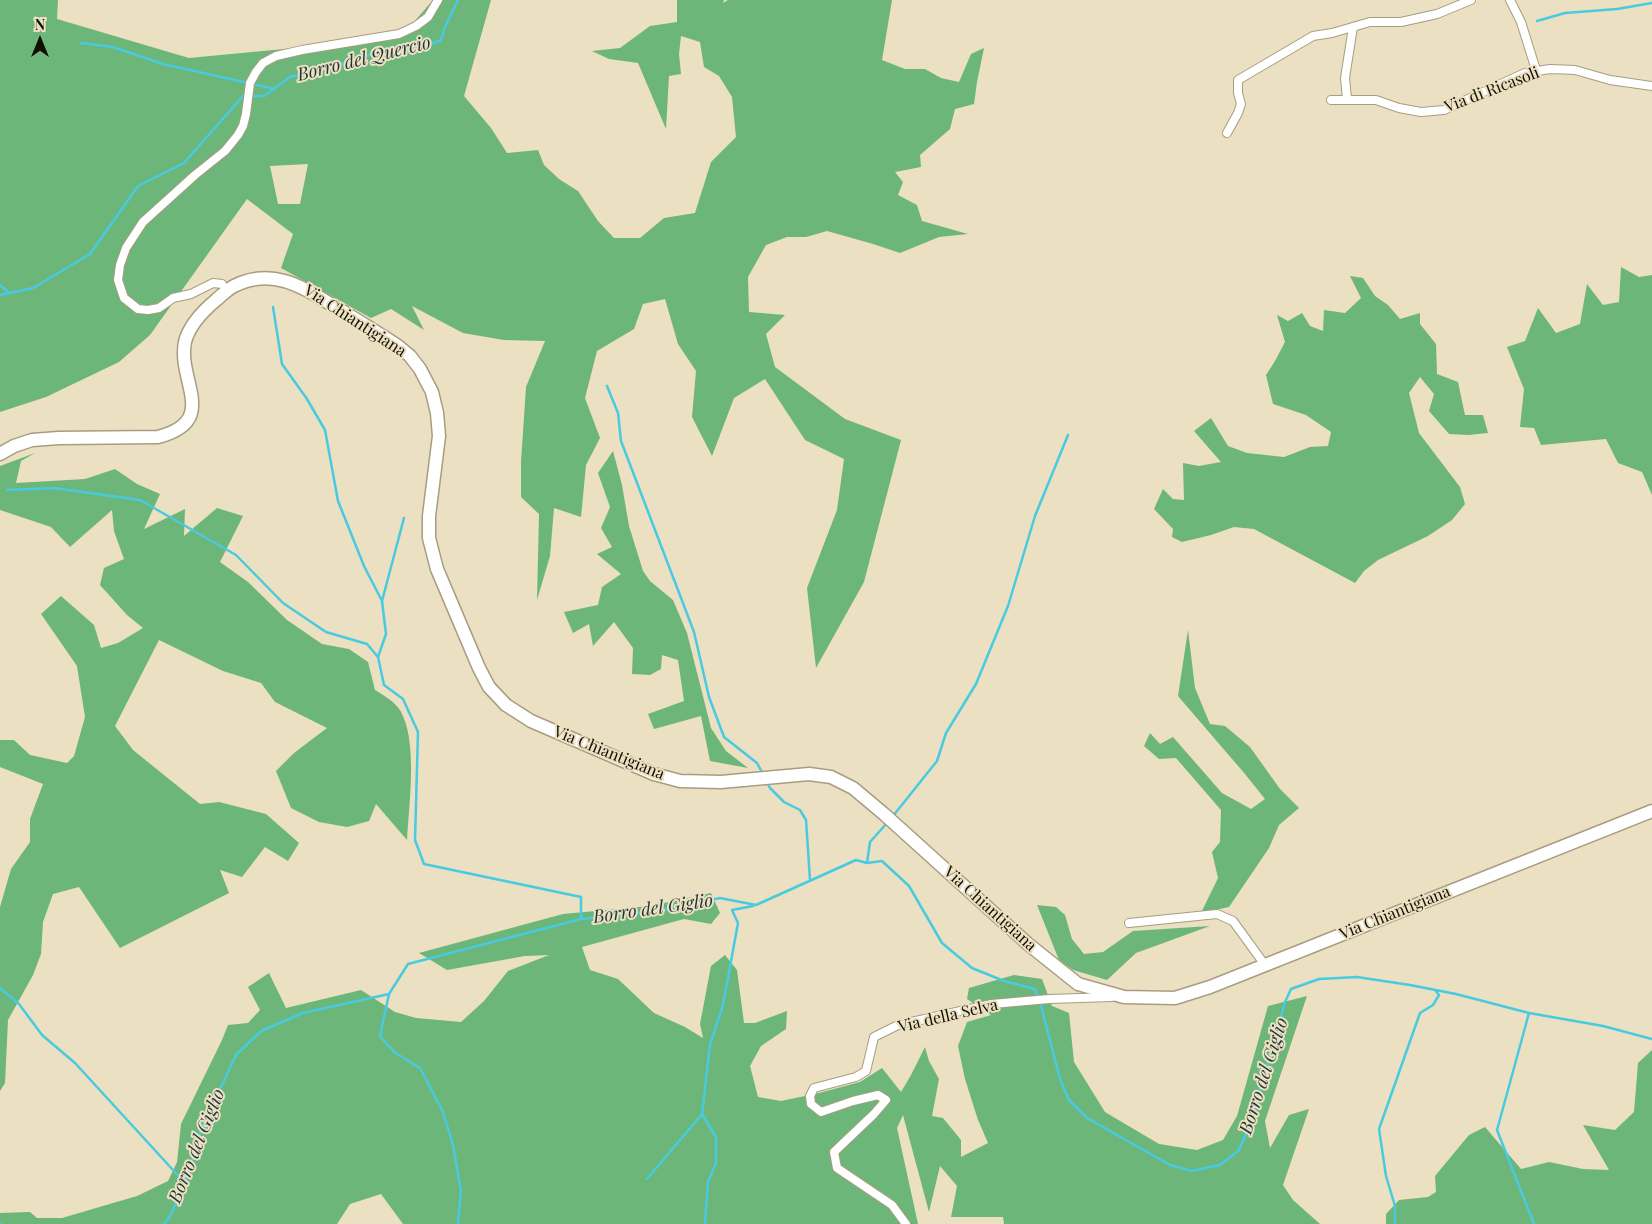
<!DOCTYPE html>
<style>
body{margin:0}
#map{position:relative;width:1652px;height:1224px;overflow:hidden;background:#ebe0c1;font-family:"Playfair Display",serif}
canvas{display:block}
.north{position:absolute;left:15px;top:15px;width:50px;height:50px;-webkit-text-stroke:4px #ebe0c1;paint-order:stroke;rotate:0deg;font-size:14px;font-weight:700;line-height:20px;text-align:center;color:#130f05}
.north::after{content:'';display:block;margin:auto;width:18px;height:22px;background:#130f05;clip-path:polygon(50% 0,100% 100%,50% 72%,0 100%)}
</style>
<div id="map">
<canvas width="1652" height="1224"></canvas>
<div class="north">N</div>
</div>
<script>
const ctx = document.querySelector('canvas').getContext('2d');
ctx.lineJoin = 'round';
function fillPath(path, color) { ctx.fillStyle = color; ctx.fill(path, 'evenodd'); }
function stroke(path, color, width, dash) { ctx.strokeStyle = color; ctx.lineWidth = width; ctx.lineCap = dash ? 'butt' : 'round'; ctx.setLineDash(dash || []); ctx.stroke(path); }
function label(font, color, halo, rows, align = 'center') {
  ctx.font = font + ' "Playfair Display",serif'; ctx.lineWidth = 4; ctx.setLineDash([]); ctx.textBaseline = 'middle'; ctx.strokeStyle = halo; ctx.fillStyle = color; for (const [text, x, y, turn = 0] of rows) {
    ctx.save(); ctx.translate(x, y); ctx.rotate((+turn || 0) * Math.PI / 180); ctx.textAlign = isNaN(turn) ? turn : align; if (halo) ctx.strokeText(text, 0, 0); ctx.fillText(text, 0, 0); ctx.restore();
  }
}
fillPath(new Path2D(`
 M0,0H58L57,19L189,58L400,38L433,0H491L464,96L491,128L507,153L538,150L544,165L559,179L578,191L598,221L614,238H640L664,218L695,213L711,162L736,137L732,97L719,76L704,67L700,42L681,36L679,54L681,74L669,76L666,129L638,63L609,59L592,51L620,48L650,26L677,22V0H724L723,3L728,0H892L882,60L905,69H925L941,78L959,82L971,54L984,48L977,82L974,104L955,109L950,129L920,155L921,167L895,172L903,182L898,195L917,205L922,221L968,234L939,237L900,253L873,244L827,231L806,237H787L766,245L748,277L749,312L785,315L766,334L775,367L845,419L901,440L864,582L816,668L807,588L837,510L844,459L805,440L765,379L734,398L712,456L692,417L696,371L678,344L665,299L643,304L634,329L597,351L585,398L600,438L586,465L581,517L554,508L550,556L537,600L539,514L521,497V462L526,387L545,341L504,340L463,333L412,306L424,330L391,309L371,318L281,268L293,234L247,199L150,335L119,362L46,397L0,412ZM308,164L300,204H278L270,166Z
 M1621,267L1639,277L1652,275V495L1642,472L1618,463L1606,439L1541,445L1534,428L1520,427L1524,389L1507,347L1525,341L1538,308L1556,333L1580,324L1587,284L1603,305L1619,302Z
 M1350,276L1363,278L1375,296L1388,305L1400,319L1420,313V324L1436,344L1437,374L1458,382L1465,415H1483L1488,433L1468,435L1449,434L1429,411L1434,394L1420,377L1409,393L1419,433L1460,487L1465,504L1452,520L1428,536L1378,560L1364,571L1355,583L1254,529L1234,527L1211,535L1182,542L1172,537L1173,529L1154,509L1163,489L1173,499L1184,500L1183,463L1199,466L1221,462L1194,431L1211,418L1228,446L1247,453L1284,457L1310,447L1328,446L1331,432L1306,415L1273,404L1266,375L1275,361L1285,342L1277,315L1288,321L1302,313L1310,326L1323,331L1324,310L1345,313L1361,298Z
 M613,451L622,485L629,526L643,571L650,581L673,600L687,633L711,728L726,751L748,768L710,761L701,716L654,729L648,714L684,701L678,660L662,655L661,669L650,675L632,674L633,648L614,622L593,646L589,624L573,633L564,612L598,605L602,587L621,574L597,554L612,547L601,528L610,507L598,473Z
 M35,453L21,461L16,483L85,479L115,469L137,484L160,494L144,529L185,509L184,536L217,508L243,516L220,562L248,582L287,620L322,644L349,649L368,662L375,690C386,697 398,703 403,716C417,748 409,805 407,840L376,804L369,821L347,827L319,822L291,808L276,771L294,753L327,728L275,702L261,683L223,671L159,640L115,726L133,750L200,804L219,802L266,814L299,843L288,861L265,847L242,877L220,870L229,893L120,948L79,887L53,894L43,922L41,954L33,975L8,1020L5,1083L0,1091V907L11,869L30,842V819L43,784L0,767V740H14L30,755L67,763L74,756L85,717L77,666L41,614L61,596L94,625L101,648L118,643L143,628L127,615L100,585L104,568L124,559L114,531L112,510L70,547L51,527L0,510V466Z
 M1188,630L1195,688L1210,724L1225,726L1250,747L1280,789L1299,808L1279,825L1269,848L1229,907L1201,913L1218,878L1212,852L1220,842L1221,810L1176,758L1159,759L1144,746L1150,733L1160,744L1173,737L1222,793L1251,809L1265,799L1245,774L1178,696Z
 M711,893L720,913L711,924L684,919L582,947L590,970L618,979L654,1013L685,1027L703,1038L700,1024L711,966L725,955L737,970L744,1023H755L787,1011L786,1029L761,1046L750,1066L758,1097L781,1101L819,1093L860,1082L882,1068L901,1092L911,1075L925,1047L929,1061L939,1079L932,1116L943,1118L961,1140V1157L988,1143L978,1120L965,1079L958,1046L967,1022L991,1015L967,999L969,988L1014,975L1042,979L1052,1006L1069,1013L1074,1062L1105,1112L1159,1144L1197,1150L1223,1140L1237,1116L1268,1006L1307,996L1265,1121L1270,1148L1289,1115L1309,1109L1283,1185L1293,1200L1320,1224H1004L1003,1217H951L957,1186L940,1166L929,1212L903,1115L897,1128L918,1224H403L381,1194L350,1204L337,1224H0V1213L30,1212L37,1218H62L137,1196L168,1181L177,1162L181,1124L222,1040L228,1025L248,1023L260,1010L248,987L269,973L286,1008L361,990L395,1012L416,1018L461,1022L484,1001L508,971L549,955L525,956L447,970L419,953L563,914L650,906Z
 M1037,905L1056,907L1065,915L1072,939L1084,954L1103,952L1133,931L1210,926L1136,953L1107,980L1073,970L1059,960Z
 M1652,1050V1224H1386V1214L1399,1200L1428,1197L1436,1192L1435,1176L1469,1135L1485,1127L1521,1169L1549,1162L1583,1169L1609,1170L1583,1125L1615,1130L1634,1112L1638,1063Z`), '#6cb67a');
stroke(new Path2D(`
 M1537,21L1565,13L1617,9L1652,3
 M81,43L113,47L163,64L275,89
 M0,285L9,293
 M0,295L33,288L90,254L138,186L184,163L243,96H264L290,77L325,69L372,54L412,52L441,40L445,27L458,0
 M273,307L282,364L307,399L325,430L338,501L364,566L382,601L386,634L378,657L384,685L403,699L418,732L415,840L424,864L581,897V919
 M607,386L618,413L621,441L694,632L709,697L724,737L757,763L763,774
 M7,490L54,488L140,500L236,555L283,603L326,632L367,644L378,657
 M382,601L404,518
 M766,781L770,788L784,802L800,810L806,820L810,880
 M893,816L937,761L946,733L976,684L1008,606L1035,516L1068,435
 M867,863L870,842L887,823
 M0,988L19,1004L42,1035L75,1063L184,1182
 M389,994L380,1036L394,1052L420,1068L443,1112L453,1145L461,1191L458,1224
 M1040,1002L1060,1079L1069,1100L1087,1118L1170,1165L1192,1171L1220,1165L1239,1150L1252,1120L1285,1002L1291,989L1319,979L1357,977L1410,985L1456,994L1529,1013L1603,1026L1652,1039
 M1529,1013L1497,1130L1534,1224
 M702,1114L716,1137V1163L708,1182L705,1224
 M647,1179L702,1114L710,1045L723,1005L738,923L732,910L753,906
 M0,1224H1
 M164,1224L170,1216L185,1183L207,1111L221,1087L236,1055L261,1031L303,1013L389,994L408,964L581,919L664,910L720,898L756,905L856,860L867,863L882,861L909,886L942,943L972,968L1004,981L1035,989L1038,997
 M1395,1224V1206L1386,1176L1379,1129L1420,1013L1433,1005L1439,995L1435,990`), '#48cae1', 2.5);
const street = new Path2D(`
 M1510,0L1521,22L1536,70
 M1347,99L1345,78L1353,27
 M1331,100H1376L1399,108L1421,112L1444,110L1525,73L1550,69L1575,70L1610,80L1652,86
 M1227,133L1238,113L1241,104L1238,93V80L1313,36L1332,33L1370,22H1401L1437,14L1471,0
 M227,291L222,284L213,283L191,294L173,298L159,308L148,310L138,309L124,298L118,280L120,265L126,248L143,222L195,175L225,151L238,135L243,126L246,114L250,83L256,72L263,63L276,56L302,50L399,34L416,26L428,17L438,0
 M1129,923L1217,914L1233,921L1265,965
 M906,1224L892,1205L837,1168L834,1152L874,1114L886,1100L878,1095L853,1101L821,1112L811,1104L810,1096L814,1088L856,1077L866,1071L874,1037L898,1025L992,1004L1049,999L1112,997`);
const primary = new Path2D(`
 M0,454L14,446L32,440L59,438L158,437C220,421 177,381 185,342C189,325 203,311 216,300C222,295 228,289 234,286C273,266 304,288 337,308C357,320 378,333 398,346L410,356L420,369L432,392L437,413L439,436L429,516V538L437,569L479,668L489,687L506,705L531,721L654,774L680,781L721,782L809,774L831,777L853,788L884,814L1028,944L1078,984L1124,997L1175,998L1210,987L1652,811`);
stroke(street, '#a79d80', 10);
stroke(primary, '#a79d80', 15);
stroke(street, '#fff', 8);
stroke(primary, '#fff', 12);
label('16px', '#130f05', '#ebe0c1', [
 ["Via di Ricasoli",1492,90,-21],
 ["Via Chiantigiana",355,321,33],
 ["Via Chiantigiana",609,753,22],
 ["Via Chiantigiana",990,909,42],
 ["Via Chiantigiana",1395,913,-22],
 ["Via della Selva",948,1016,-13]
]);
label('italic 18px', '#1e3438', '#ebe0c1', [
 ["Borro del Quercio",364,59,-14],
 ["Borro del Giglio",653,909,-8],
 ["Borro del Giglio",1264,1076,-72],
 ["Borro del Giglio",197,1146,-68]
]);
</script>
